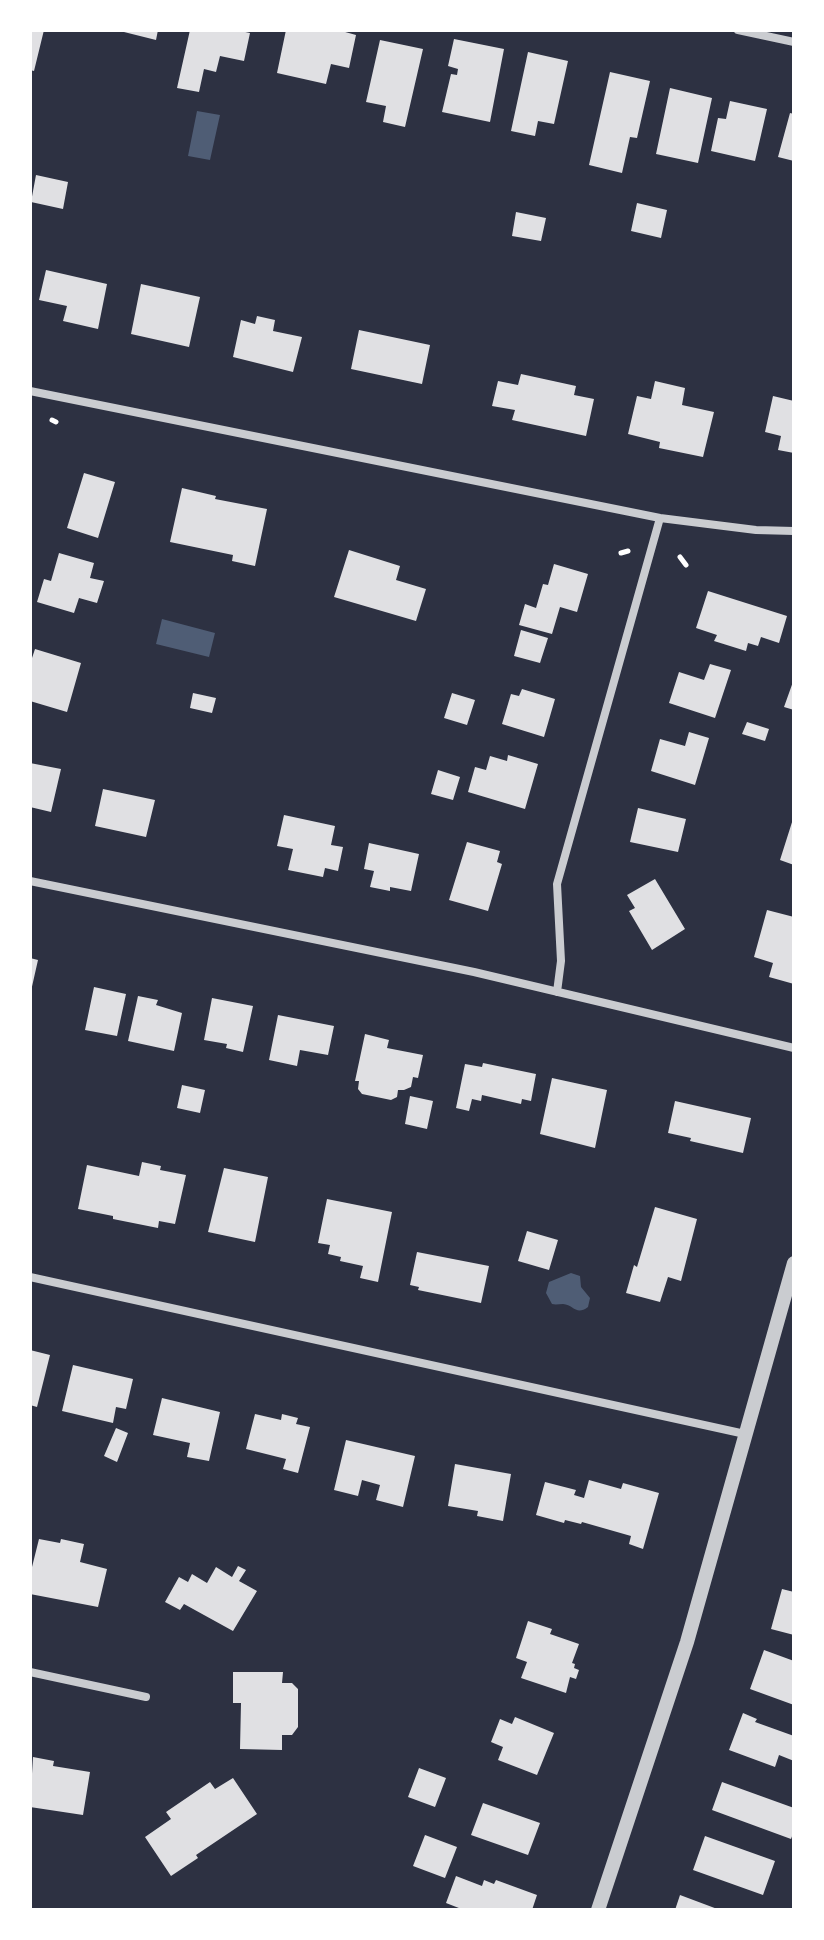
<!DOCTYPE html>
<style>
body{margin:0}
#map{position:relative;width:824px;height:1940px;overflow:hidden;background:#2d3142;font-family:Raleway,sans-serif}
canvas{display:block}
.frame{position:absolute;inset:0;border:32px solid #fff;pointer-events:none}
</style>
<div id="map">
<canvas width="824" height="1940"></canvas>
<div class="frame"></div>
</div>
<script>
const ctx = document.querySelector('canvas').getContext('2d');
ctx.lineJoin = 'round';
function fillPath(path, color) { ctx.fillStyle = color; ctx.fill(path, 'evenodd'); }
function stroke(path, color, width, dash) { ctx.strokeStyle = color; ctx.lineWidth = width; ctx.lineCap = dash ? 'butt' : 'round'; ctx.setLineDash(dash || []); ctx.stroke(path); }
fillPath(new Path2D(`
 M197,111L220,115L210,160L188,156Z
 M162,619L215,633L209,657L156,644Z
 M571,1273L580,1276L581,1287L590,1298L588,1307C576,1316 574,1305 563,1304C559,1304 556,1305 552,1304L546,1293L549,1282Z`), '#4f5d75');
fillPath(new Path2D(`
 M30,30H44L34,71L30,70Z
 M116,30H158L156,40Z
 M190,30H236L250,33L244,61L220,56L216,72L204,69L199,92L177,88Z
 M286,30H338L356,35L349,68L331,64L326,84L277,73Z
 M454,39L504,49L490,122L442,112L451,74L457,75L458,69L448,66Z
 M380,40L423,49L405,127L383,122L386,106L366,102Z
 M528,52L568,61L554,124L538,121L535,136L511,131Z
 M610,72L650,81L637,138L630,137L622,173L589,165Z
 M670,88L712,98L698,163L656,154Z
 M730,101L767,109L755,161L711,151L718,118L726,119Z
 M790,113L794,114V161L778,157Z
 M36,175L68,182L63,209L31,202Z
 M637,203L667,210L661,238L631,231Z
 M516,212L546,218L541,241L512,236Z
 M46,270L107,284L98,329L63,321L67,306L39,300Z
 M141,284L200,297L189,347L131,334Z
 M257,316L275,320L273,331L302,337L293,372L233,357L241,320L255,324Z
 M359,330L430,345L422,384L351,369Z
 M521,374L576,386L574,395L594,399L586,436L512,420L515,410L492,406L498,381L518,385Z
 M655,381L685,388L682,405L714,412L703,457L659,448L660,442L628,434L637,396L651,399Z
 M773,396L794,401V453L778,450L781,436L765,432Z
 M84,473L115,482L98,538L67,528Z
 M182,488L216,496L215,499L267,509L255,566L232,561L233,555L170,542Z
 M349,550L400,566L396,580L426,589L416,621L334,597Z
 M59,553L94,563L90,578L104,581L97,603L79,598L74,613L37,602L44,579L51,581Z
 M554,564L588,574L577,612L560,607L552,634L519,625L525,604L536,608L543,584L548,585Z
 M708,591L787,616L779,643L761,637L758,646L748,643L746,651L714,641L717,635L696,628Z
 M521,630L548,638L540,663L514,656Z
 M35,649L81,663L67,712L30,701V664Z
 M710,664L731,670L715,718L669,703L679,672L704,680Z
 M794,679V710L784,707Z
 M522,689L555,699L544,737L502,724L511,694L519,696Z
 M193,693L216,698L212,713L190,708Z
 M452,693L475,700L467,725L444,718Z
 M747,722L769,729L765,741L742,734Z
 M689,732L709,738L695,785L651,771L660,739L685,746Z
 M508,755L538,764L525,809L468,792L475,767L486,770L490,756L507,761Z
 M30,763L61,769L51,812L30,807Z
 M438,770L460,777L453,800L431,794Z
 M103,789L155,800L146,837L95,826Z
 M638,808L686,819L678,852L630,842Z
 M284,815L335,826L331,845L343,847L338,871L325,868L323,877L288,870L293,849L277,846Z
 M793,819H794V865L780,860Z
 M467,842L500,851L497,862L502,864L488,911L449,900Z
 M369,843L419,854L411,891L390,887V891L370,887L374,871L364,869Z
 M655,879L685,929L652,950L629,911L635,908L627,895Z
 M767,910L794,917V984L769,977L773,963L754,957Z
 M30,958L38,960L31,991H30Z
 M94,987L126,994L117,1036L85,1030Z
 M138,996L158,1000L156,1005L182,1013L174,1051L128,1041Z
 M212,998L253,1006L243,1052L226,1048L227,1044L204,1040Z
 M278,1015L334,1026L328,1055L300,1050L297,1066L269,1060Z
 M365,1034L389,1040L387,1048L423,1055L418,1078L413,1077L411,1087L404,1090H398L397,1097L391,1100L362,1094L358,1089L359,1081H355Z
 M483,1063L536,1074L531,1101L522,1099L521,1104L482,1095L481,1101L472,1099L469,1111L456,1108L465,1064L482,1067Z
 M552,1078L607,1090L595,1148L540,1134Z
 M182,1085L205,1090L200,1113L177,1108Z
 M410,1096L433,1101L427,1129L405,1124Z
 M675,1101L751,1118L743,1153L690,1141L691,1138L668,1133Z
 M142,1162L161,1166L160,1170L186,1175L175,1224L159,1221L158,1228L113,1219V1216L78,1209L87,1165L139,1176Z
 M224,1168L268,1177L255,1242L208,1232Z
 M327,1199L392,1212L378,1282L360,1278L363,1266L340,1261L341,1257L328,1254L330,1245L318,1243Z
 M655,1207L697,1219L681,1281L668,1277L660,1302L626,1293L634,1265L637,1267Z
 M527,1231L558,1240L549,1270L518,1261Z
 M417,1252L489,1266L481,1303L418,1290L419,1287L410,1285Z
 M30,1350L50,1355L37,1407L30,1405Z
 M73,1365L133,1379L126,1409L116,1407L113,1423L62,1411Z
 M162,1398L220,1412L209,1461L187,1457L190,1443L153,1435Z
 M255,1414L281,1420L282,1414L298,1418L296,1424L310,1427L298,1473L283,1469L286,1459L246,1449Z
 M116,1428L128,1433L117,1462L104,1456Z
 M346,1440L415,1456L403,1507L376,1500L380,1485L362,1480L358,1496L334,1490Z
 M455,1464L511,1474L503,1521L477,1516L478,1511L448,1506Z
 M589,1480L621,1489L623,1483L659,1493L643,1549L629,1544L631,1536L582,1522L581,1524L565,1520L564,1523L536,1515L545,1482L576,1490L574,1495L584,1498Z
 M39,1539L60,1543L61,1539L84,1544L80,1562L107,1569L98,1607L30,1594V1575Z
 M238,1566L246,1570L239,1581L257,1591L233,1631L184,1604L180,1610L165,1602L179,1577L188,1582L192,1574L207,1583L216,1567L232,1577Z
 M782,1589L794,1592V1635L771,1629Z
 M528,1621L552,1629L550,1634L579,1644L572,1663L575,1664L574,1668L579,1670L576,1679L570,1677L566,1693L521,1678L527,1662L516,1658Z
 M764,1650L794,1661V1705L750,1689Z
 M233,1672H283L282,1683H292L298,1689V1727L292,1735H282V1750L240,1749L241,1703H233Z
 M743,1713L757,1719L755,1722L794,1736V1761L779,1755L775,1767L729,1750Z
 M515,1717L554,1733L537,1775L498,1760L503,1747L491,1742L500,1719L512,1724Z
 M33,1757L54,1761L53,1766L90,1772L83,1815L30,1807Z
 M419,1768L446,1778L435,1807L408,1797Z
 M233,1778L257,1814L196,1855L198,1858L171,1876L145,1837L171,1819L166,1812L210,1782L215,1789Z
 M722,1782L794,1808V1831L791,1839L712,1810Z
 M483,1803L540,1823L528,1855L471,1835Z
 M425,1835L457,1847L445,1878L413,1866Z
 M705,1836L775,1861L763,1895L693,1870Z
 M456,1876L482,1886L484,1880L494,1884L496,1880L537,1895L532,1910H464L446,1903Z
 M680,1895L720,1910H675Z`), '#e0e0e3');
stroke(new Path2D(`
 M52,420L56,422
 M621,553L628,551
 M680,557L686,565`), '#fff', 5);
stroke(new Path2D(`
 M738,30L794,42
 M30,391L660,518L756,530L794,531
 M30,881L474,972L794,1048
 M557,992L561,961L557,884L660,518
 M30,1277L745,1434
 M30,1672L146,1697`), '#caccd0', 8);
stroke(new Path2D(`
 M598,1910L687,1642L794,1263`), '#caccd0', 14);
</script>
